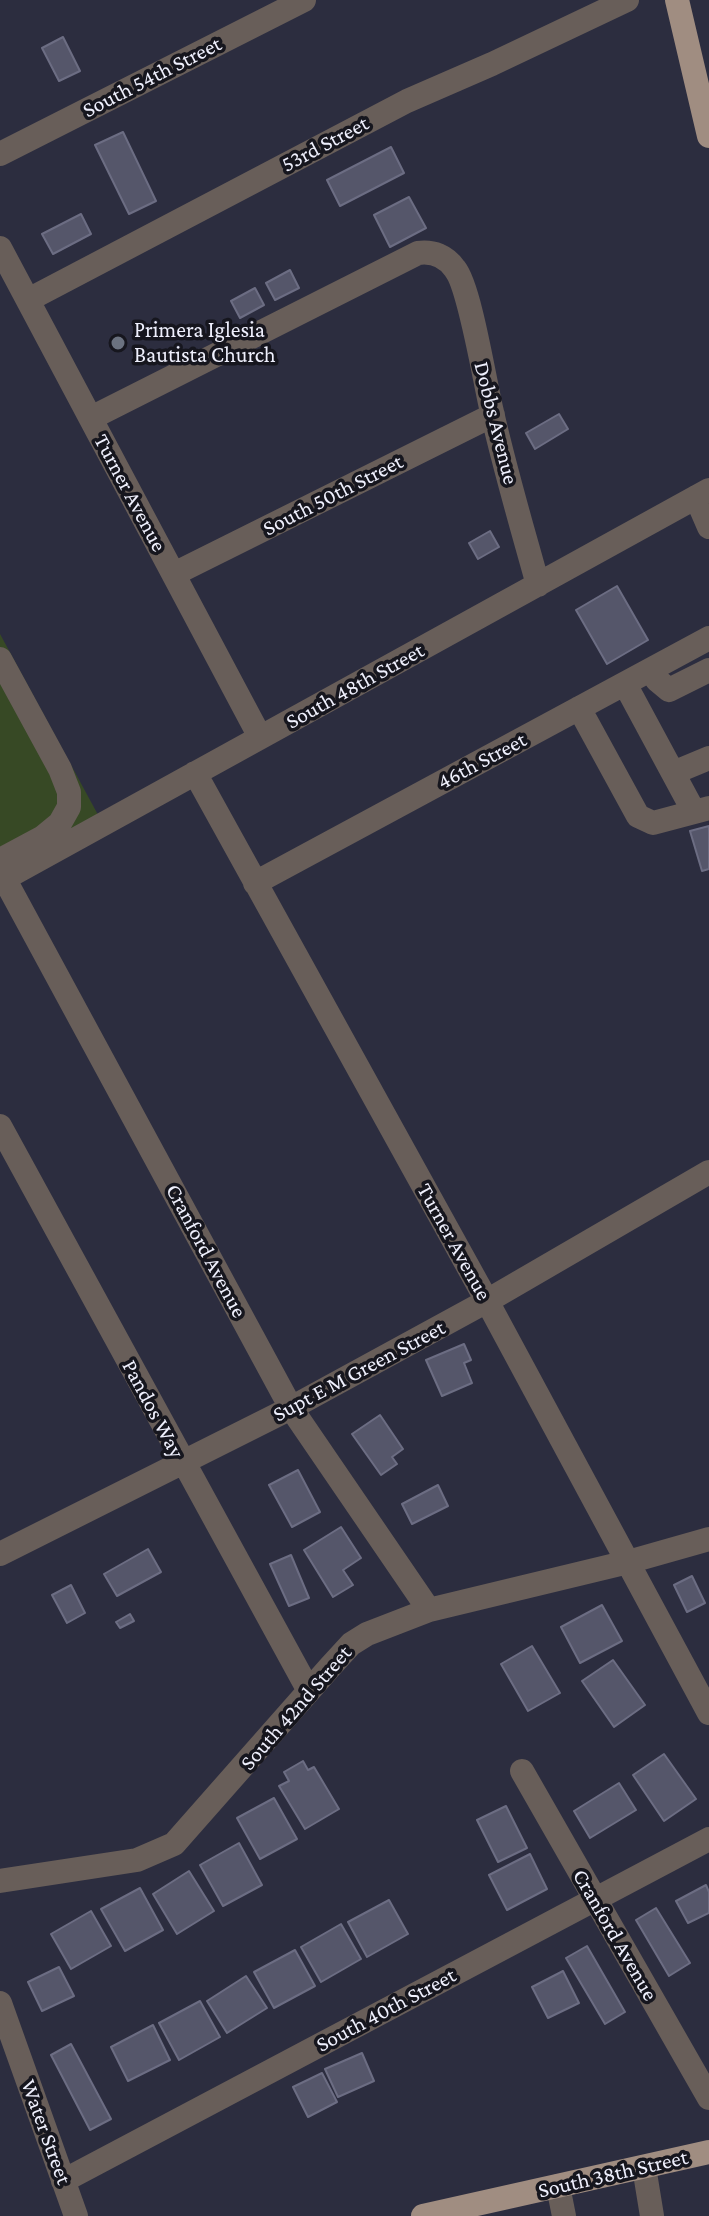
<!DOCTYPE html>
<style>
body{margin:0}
canvas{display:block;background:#2c2d3f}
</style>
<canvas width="709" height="2216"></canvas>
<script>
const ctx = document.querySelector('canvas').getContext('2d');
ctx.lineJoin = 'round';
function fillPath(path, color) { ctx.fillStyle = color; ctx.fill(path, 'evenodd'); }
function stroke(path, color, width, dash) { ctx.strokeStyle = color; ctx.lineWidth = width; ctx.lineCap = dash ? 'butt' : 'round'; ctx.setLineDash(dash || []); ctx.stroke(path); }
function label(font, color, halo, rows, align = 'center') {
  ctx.font = font + ' "Crimson Pro",serif'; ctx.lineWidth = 7; ctx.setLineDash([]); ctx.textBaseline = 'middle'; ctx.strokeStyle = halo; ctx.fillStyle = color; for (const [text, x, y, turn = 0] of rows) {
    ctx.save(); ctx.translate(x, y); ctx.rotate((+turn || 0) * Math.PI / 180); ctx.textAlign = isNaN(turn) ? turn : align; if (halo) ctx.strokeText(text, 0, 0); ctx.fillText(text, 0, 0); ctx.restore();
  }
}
fillPath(new Path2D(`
 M0,634L103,824L0,875Z`), '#374925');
const building = new Path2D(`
 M63,37L80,71L59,81L42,48Z
 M123,132L156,201L129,214L95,145Z
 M391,147L404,173L340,206L327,180Z
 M409,197L426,228L390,247L374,215Z
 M81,214L91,234L53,254L42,234Z
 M290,270L299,288L275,300L266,283Z
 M255,288L264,305L240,318L231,301Z
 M559,414L568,429L535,449L526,433Z
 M490,531L499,547L478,559L469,543Z
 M617,586L648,640L607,664L576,610Z
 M709,826V869L702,871L690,831Z
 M464,1344L471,1360L464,1363L472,1383L442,1396L426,1360Z
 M380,1415L403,1449L392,1457L397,1464L381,1475L352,1434Z
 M298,1470L320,1512L292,1527L269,1485Z
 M438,1485L448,1506L412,1524L402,1504Z
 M341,1527L361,1558L343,1570L353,1585L333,1597L304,1550Z
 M148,1549L161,1572L117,1596L104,1574Z
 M291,1555L309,1598L289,1606L270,1564Z
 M692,1576L705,1603L687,1612L674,1585Z
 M71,1585L85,1613L67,1623L52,1595Z
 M602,1605L622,1641L580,1663L561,1627Z
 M130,1614L134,1621L120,1628L116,1622Z
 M532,1646L560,1693L528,1711L501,1664Z
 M613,1660L645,1705L614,1727L582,1681Z
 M664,1754L696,1799L664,1821L633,1775Z
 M303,1761L308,1770L314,1767L339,1809L305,1829L279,1786L289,1781L284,1772Z
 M619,1783L636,1810L590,1838L574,1811Z
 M274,1798L297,1839L260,1859L237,1818Z
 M506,1806L527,1848L498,1862L477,1820Z
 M239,1843L262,1885L223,1906L200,1865Z
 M530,1854L547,1889L507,1910L489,1875Z
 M189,1871L214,1911L177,1934L153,1894Z
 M706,1885L709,1892V1913L688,1923L676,1901Z
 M140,1888L163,1930L125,1951L101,1909Z
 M389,1900L408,1934L367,1957L348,1922Z
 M656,1908L690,1963L669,1976L636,1920Z
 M91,1911L111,1946L71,1969L51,1934Z
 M341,1924L361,1959L321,1982L301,1947Z
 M587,1946L625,2012L605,2024L566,1958Z
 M295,1950L315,1986L274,2008L254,1972Z
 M59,1967L74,1996L42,2011L28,1982Z
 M563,1971L579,2003L548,2018L532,1987Z
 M246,1976L267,2008L227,2033L207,2001Z
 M200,2001L220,2037L179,2060L159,2023Z
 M153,2025L170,2060L128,2081L111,2047Z
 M71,2044L111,2119L90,2130L51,2055Z
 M362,2053L374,2081L338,2097L325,2069Z
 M322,2073L337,2102L308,2117L293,2087Z`);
fillPath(building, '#55566a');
stroke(building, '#6c6d83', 2);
stroke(new Path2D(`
 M0,154L304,0
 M0,248L260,737
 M28,300L407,101L492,64L627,0
 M91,418L418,253C433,251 446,256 455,269C470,287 485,384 492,412C505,470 522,527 538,585
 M696,497L709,527
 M174,574L493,415
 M0,659L60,769L69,792V807L60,823L43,837L0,860
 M652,669L657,680L669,690L709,670
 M625,684L694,812
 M579,708L638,816L653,823L709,808
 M195,773L487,1301L709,1713
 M673,773L709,758
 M4,878L291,1408L429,1610
 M0,881L709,490
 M255,883L709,638
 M0,1126L309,1691
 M0,1554L291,1408L487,1301L709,1172
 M522,1771L709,2098
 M0,1881L137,1860L174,1844L330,1667L351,1644L367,1634L429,1610L628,1562L709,1539
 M0,2003L76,2216
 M644,2167L652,2216
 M63,2181L709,1839
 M558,2186L564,2216`), '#685e59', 24);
stroke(new Path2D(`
 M677,0L709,136
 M423,2216L709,2152`), '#a08d81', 24);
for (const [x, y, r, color] of [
 [118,343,8,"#6b7280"]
]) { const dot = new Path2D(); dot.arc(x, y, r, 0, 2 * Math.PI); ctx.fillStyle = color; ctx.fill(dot); stroke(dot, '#16161e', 3); }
label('22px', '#eff0fd', '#16161e', [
 ["South 54th Street",152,77,-27],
 ["53rd Street",325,144,-28],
 ["Dobbs Avenue",496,423,76],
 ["Turner Avenue",130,493,62],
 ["South 50th Street",333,495,-27],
 ["South 48th Street",355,686,-29],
 ["46th Street",482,761,-28],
 ["Turner Avenue",454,1242,61],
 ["Cranford Avenue",206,1251,62],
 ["Supt E M Green Street",359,1371,-28],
 ["Pandos Way",153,1409,62],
 ["South 42nd Street",296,1708,-49],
 ["Cranford Avenue",615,1935,60],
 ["South 40th Street",386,2010,-28],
 ["Water Street",46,2132,70],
 ["South 38th Street",613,2174,-13]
]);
label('22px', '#eff0fd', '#16161e', [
 ["Primera Iglesia",134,330],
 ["Bautista Church",134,355]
], 'left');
</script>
